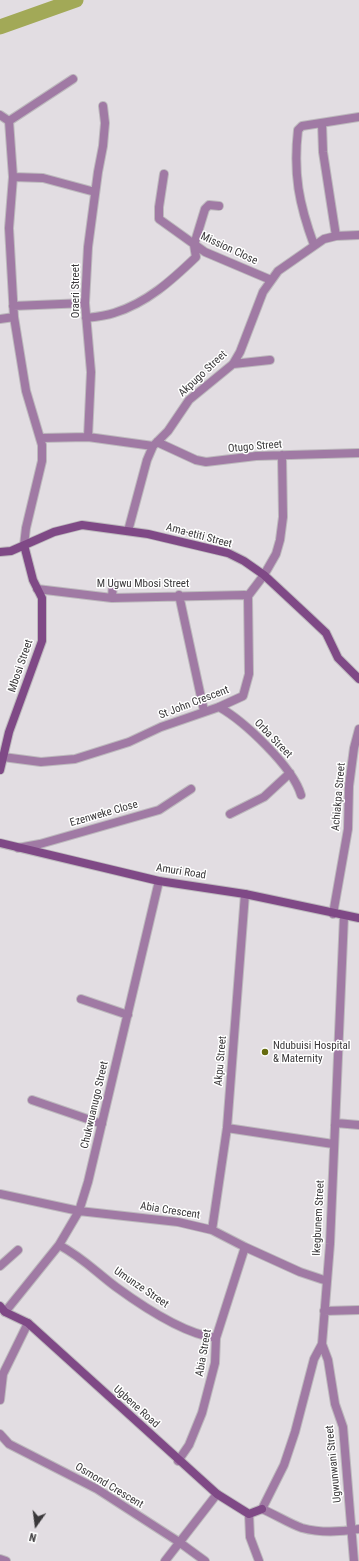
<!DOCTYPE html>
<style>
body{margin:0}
#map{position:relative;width:359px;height:1561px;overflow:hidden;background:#e2dde2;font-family:"Roboto Condensed",sans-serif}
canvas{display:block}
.north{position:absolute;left:16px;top:1505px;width:40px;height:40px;-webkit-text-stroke:3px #fff;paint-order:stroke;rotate:194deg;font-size:11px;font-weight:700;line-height:16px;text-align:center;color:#3a383a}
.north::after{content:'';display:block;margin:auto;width:14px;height:18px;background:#3a383a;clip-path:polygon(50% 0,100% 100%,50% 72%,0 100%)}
</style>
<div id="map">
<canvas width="359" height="1561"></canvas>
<div class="north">N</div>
</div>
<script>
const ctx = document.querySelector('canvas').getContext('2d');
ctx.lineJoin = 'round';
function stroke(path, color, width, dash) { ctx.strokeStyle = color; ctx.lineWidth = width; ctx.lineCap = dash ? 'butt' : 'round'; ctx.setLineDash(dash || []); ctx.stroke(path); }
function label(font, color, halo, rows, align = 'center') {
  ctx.font = font + ' "Roboto Condensed",sans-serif'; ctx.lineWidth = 3; ctx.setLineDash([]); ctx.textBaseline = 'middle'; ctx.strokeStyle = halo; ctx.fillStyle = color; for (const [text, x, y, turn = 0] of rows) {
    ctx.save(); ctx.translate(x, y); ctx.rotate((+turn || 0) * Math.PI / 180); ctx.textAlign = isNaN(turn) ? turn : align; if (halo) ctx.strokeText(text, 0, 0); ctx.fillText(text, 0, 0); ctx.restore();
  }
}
stroke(new Path2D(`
 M0,27L76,0`), '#a2a957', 15);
const street = new Path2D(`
 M0,115L9,121L13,177L9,228L14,317L26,391L42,445V461L26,528L24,545
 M9,121L73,79
 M322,123L323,152L336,236
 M164,174L159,207V219L205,252L271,280
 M13,177L43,178L95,192
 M314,245C299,204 293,174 298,130L302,126L359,117
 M13,306L85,303
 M86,318C95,317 105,316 114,313C147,303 172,280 196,257L194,245L205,209L209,205L219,206
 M0,319L14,317
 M233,364L270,360
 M88,437L91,372L85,303L88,247L98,172L103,146L105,123L103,106
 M41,438L88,437L153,446
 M157,442L196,460L206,462L256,456L359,453
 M128,531L147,460L153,446L168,431L189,400L233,364L240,352L263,292L278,271L324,239L336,236L359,235
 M37,589L112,598L245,595L248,596
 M179,595L204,711
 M112,598L113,583
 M219,707C244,721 293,767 301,795
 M3,757L41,762L75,759L129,742L161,727L219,707L243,696L249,674L248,596L264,575L276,554L280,540L283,517L282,455
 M230,814L264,797L290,773
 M18,848L40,844L159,810L191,789
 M333,914L348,829L349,786L354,748L359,729
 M344,916L330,1244L322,1344L314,1359L295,1432L284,1465L262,1509C274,1514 290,1524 302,1528C320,1533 341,1532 359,1529
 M81,999L128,1015
 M32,1100L102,1124
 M335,1125L336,1123L359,1125
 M227,1128L333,1144
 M0,1194L79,1211L178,1222L212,1230L245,1247L300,1272L327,1281
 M212,1230L227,1128L245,894
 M59,1245C82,1257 96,1272 116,1287C142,1306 184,1334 216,1338
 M0,1266L18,1250
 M324,1311L359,1310
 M5,1312L59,1245L79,1211L88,1182L159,881
 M322,1344L328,1360L335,1404L343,1427L354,1561
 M0,1400L3,1374L28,1323
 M0,1434L9,1444L97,1489L179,1542L205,1561
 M178,1461L189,1445L202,1413L215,1363L216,1338L245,1247
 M249,1514L250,1537L259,1561
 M0,1559L6,1561
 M165,1561L217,1494`);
const secondary = new Path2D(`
 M0,552L11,551L54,532L82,525L148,534L228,553L244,561L264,575L308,616L326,633L338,658L359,679
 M0,770L9,732L42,641V598L33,580L24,545
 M0,843L159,881L245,894L359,918
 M0,1306L5,1312L28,1323L217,1494L249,1514L262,1509`);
stroke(street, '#bdb9bd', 10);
stroke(secondary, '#bdb9bd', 10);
stroke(street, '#a07aa4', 8);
stroke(secondary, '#7f4986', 8);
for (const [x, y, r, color] of [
 [265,1052,4,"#666b0e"]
]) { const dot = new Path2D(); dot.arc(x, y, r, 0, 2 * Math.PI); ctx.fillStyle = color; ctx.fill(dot); stroke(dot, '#fff', 1.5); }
label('11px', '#3a383a', '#fff', [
 ["Mission Close",229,249,25],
 ["Oraeri Street",76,291,-90],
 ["Akpugo Street",203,374,-43],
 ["Otugo Street",255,447,-5],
 ["Ama-etiti Street",199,536,15],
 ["M Ugwu Mbosi Street",143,584],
 ["Mbosi Street",21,666,-71],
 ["St John Crescent",194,703,-21],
 ["Orba Street",273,739,46],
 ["Achiakpa Street",339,797,-85],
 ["Ezenweke Close",104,814,-16],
 ["Amuri Road",181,872,9],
 ["Akpu Street",221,1061,-85],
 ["Chukwuanugo Street",95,1105,-77],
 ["Abia Crescent",170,1211,9],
 ["Ikegbunem Street",319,1218,-87],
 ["Umunze Street",141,1288,34],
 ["Abia Street",204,1353,-80],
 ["Ugbene Road",136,1407,42],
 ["Ugwunwani Street",334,1464,-96],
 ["Osmond Crescent",109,1486,31]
]);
label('11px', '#3a383a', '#fff', [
 ["Ndubuisi Hospital",273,1046],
 ["& Maternity",273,1059]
], 'left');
</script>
